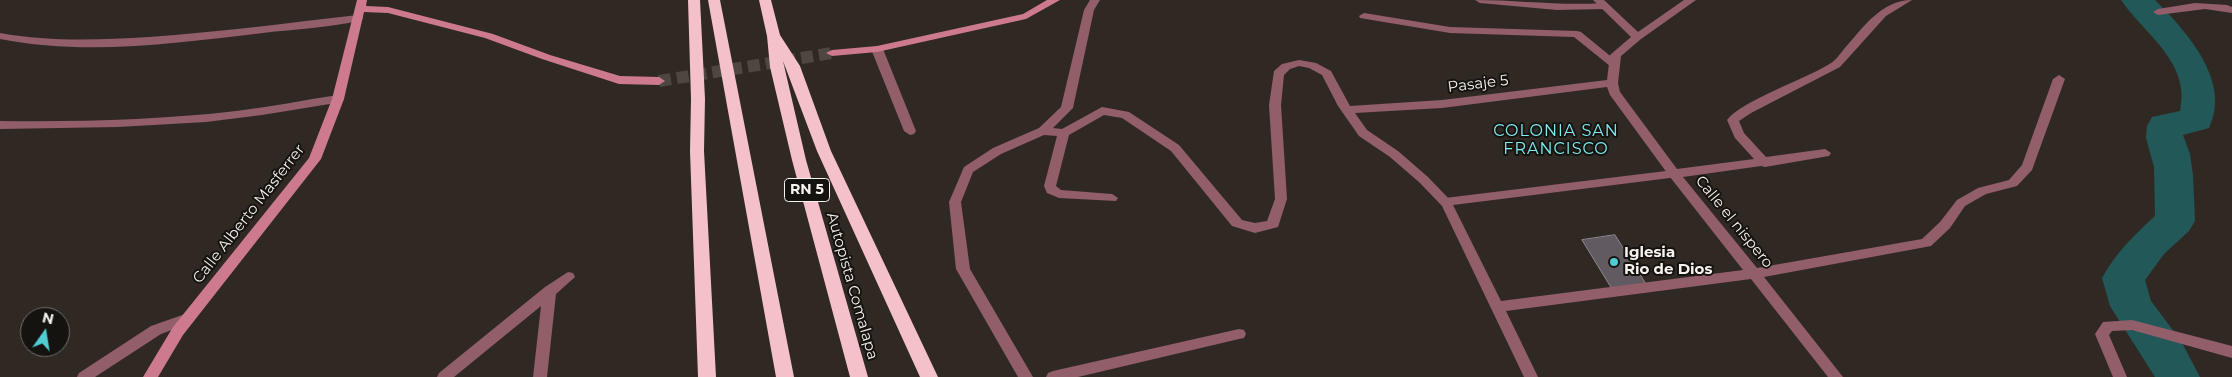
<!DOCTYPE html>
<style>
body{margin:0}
#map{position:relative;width:2232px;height:377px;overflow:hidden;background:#302923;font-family:Montserrat,sans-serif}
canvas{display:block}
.north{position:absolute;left:20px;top:307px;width:50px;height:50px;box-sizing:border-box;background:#151310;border:1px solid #6f6c69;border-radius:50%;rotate:13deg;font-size:14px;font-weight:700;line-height:20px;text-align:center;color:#f7f2ee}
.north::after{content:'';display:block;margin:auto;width:18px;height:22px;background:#51ccd2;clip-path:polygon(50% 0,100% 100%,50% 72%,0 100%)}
</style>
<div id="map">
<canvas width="2232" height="377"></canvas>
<div class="north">N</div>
</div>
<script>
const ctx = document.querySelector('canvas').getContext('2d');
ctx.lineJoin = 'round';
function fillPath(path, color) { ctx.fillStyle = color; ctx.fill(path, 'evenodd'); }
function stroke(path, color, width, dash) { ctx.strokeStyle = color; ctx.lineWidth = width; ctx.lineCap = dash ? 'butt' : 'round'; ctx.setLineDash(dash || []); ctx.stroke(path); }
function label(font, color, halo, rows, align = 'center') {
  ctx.font = font + ' Montserrat,sans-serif'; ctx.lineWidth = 4; ctx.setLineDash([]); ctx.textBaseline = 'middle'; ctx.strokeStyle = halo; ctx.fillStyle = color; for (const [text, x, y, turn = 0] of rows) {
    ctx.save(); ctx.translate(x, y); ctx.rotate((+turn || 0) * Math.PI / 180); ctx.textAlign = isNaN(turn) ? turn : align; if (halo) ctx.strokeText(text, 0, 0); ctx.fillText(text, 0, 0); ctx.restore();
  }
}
fillPath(new Path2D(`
 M2121,0H2155C2186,31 2232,81 2209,128L2183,135L2190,154L2193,175L2195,221L2189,231L2164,254L2145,280L2151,301L2181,341L2200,377H2155L2110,306L2102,278C2115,254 2135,234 2155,216L2154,167L2146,138L2147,126L2152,117L2180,111C2191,62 2145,35 2121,0Z`), '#225858');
const building = new Path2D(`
 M1615,235L1646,284L1612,289L1582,240Z`);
fillPath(building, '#625a61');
stroke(building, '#8e868d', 1);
stroke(new Path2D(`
 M659,81L832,53`), '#4e4741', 12, [12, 6]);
fillPath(new Path2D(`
 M1475,0C1518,0 1561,6 1604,3L1609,6L1604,9L1557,10L1480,3Z
 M1364,13L1450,27L1577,31L1581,32L1620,64L1614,67L1610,66L1574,37L1450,33L1360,18L1359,16Z
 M1674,170L1680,174L1678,177L1445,206L1439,202L1445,198Z`), '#925e6a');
fillPath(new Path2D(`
 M1090,0H1100L1094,10L1073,108L1053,128L1062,129L1102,107L1129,112L1179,145L1242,220L1255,223L1267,221L1275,199L1269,105L1274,71L1282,64L1299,60L1316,63L1331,71L1350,106L1442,100L1607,80L1610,55L1631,37L1593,0H1604L1638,32L1684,0H1696L1641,39L1621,56L1618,83L1620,92L1677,169L1754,159L1735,138L1727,120C1742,100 1807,79 1831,63C1836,60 1840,54 1844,49C1863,28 1881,0 1912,0L1886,16L1840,67L1751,113L1739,121L1744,133L1766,157L1825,149L1831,153L1829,156L1765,167L1761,166L1683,177L1757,268L1922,239L1940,222L1957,200L1978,188L2009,180L2022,165L2053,79L2059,75L2065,79L2032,170L2017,186L1986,194L1965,206L1950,228L1931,246L1764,277L1843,377H1828L1751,279L1506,311L1538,377H1524L1442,206L1420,183L1390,157L1359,136L1338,106L1322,75L1309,68L1299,66L1290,69L1284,75L1281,105L1287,199L1278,227L1255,233L1232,226L1171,151L1122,118L1104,115L1069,135L1056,186L1061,190L1112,194L1118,198L1116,201L1059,198L1047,193L1044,186L1057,136L1044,135L1001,154L973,172L961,202L970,269L1033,377H1018L956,269L949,202L964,167L993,148L1039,128L1061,107L1084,10ZM1607,87L1610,95L1670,177L1743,270L1501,301L1451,201L1428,177L1398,151L1367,130L1355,113L1442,108Z
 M2195,3L2227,5L2232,7V13L2205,9L2158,15L2153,12L2158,9Z
 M358,15L362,16L363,18L362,20C330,28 295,29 263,33C177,43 86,56 0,39V33C50,42 99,40 149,37C219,32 288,23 358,15Z
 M877,46L883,49L916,131L914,134L910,135L904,131L871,49Z
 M338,95L344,99L342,102L262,115L206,122L118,127L0,129V121C79,122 158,120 236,111C270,107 304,100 338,95Z
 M568,272L573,273L575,277L556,294L547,377H533L541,306L454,377H437L439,373L545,287Z
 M188,313L193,314L195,318L193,322L161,334L95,377H77L79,373L151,326Z
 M2132,320L2232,346V358L2132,330L2112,331L2109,335L2127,377H2113L2095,334L2103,322Z
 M1239,329L1244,330L1246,334L1244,338L1239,339L1078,377H1046L1048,373L1053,371Z`), '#925e6a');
fillPath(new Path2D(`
 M357,0H367L366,6L388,7L493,34L550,55L620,76L659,77L665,81L659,85L619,84L542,59L485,38L388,13L364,12L344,99L321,159L183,335L158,377H143L173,327L309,158L332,99Z
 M1047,0H1060L1026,19L877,52L832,56L826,53L832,50L877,46L1023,14Z`), '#cd7a8e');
fillPath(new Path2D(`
 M688,0H700L705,99L704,151L716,377H698L690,151L691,99Z
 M708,0H720L794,377H776Z
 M759,0H771L780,35L800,66L831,151L938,377H920L817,151L783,61L806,160L868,377H850L792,160L770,67L767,36Z`), '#f4c0ca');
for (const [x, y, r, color] of [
 [1614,262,5,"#51ccd2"]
]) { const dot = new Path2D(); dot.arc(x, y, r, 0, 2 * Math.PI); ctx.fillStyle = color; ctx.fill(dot); stroke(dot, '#151310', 2); }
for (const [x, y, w] of [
 [807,190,45]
]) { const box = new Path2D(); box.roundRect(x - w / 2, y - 11.5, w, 23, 4); ctx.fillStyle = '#151310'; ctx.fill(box); stroke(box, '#f7f2ee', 1); }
label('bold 14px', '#f7f2ee', null, [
 ["RN 5",807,190]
]);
label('15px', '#f7f2ee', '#151310', [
 ["Pasaje 5",1478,84,-7],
 ["Calle Alberto Masferrer",249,214,-52],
 ["Calle el nispero",1734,222,51],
 ["Autopista Comalapa",852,286,74]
]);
label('bold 15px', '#f7f2ee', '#151310', [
 ["Iglesia",1624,253],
 ["Rio de Dios",1624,270]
], 'left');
ctx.letterSpacing = '1px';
label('16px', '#82edf3', '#151310', [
 ["COLONIA SAN",1556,131],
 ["FRANCISCO",1556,149]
]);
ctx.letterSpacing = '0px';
</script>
